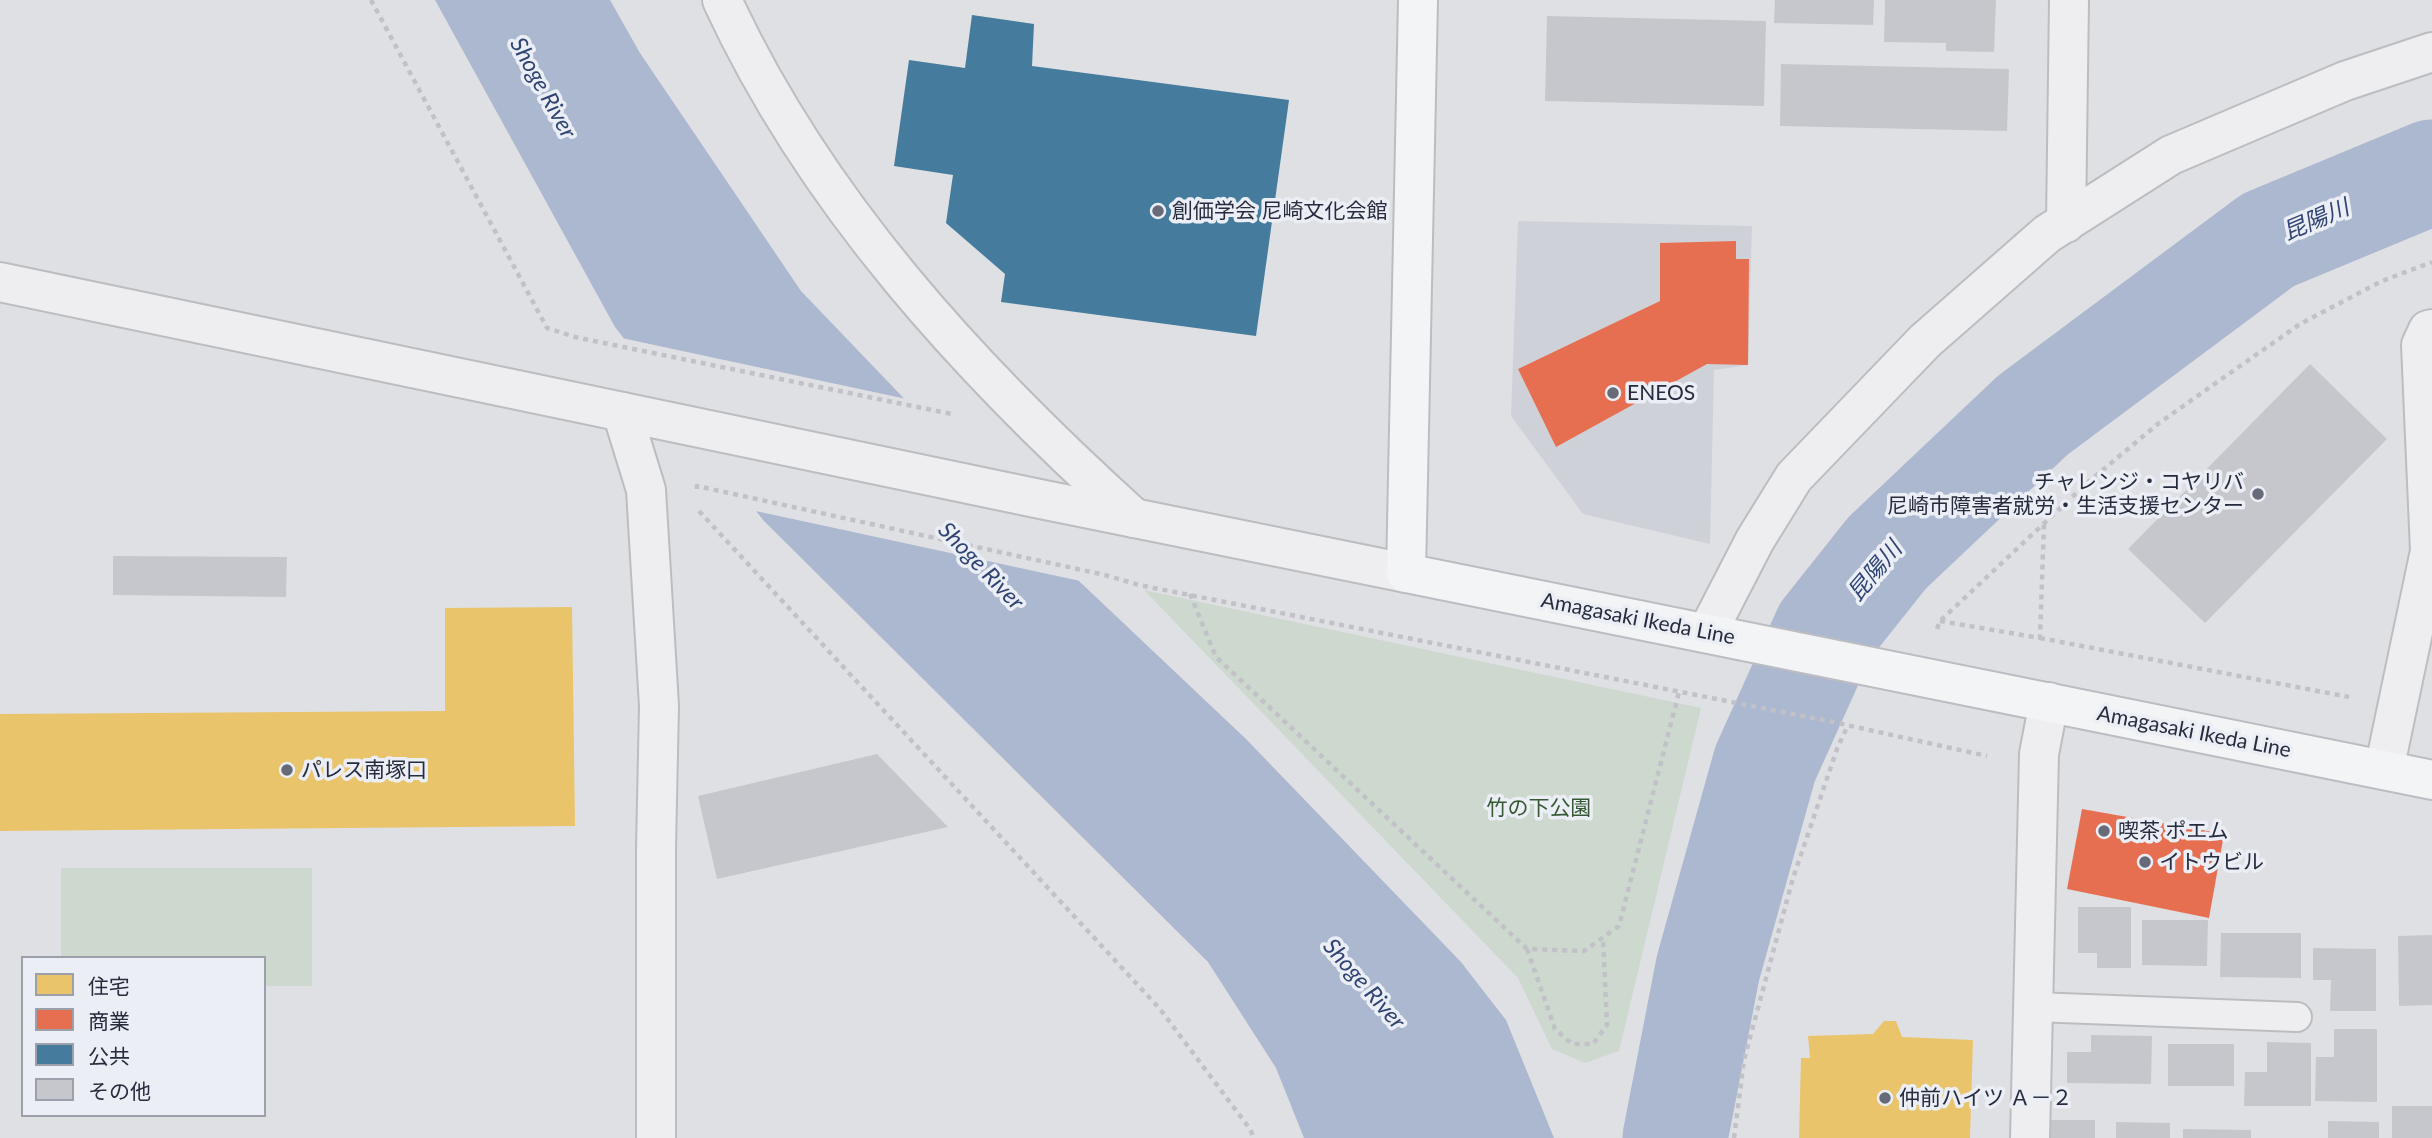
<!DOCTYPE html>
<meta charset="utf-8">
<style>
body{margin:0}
#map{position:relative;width:2432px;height:1138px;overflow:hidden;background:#dfe0e4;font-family:Lato,"Noto Sans JP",sans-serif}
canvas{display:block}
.legend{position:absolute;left:21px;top:956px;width:245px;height:161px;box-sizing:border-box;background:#ebeef5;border:2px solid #9ca0ab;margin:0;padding:9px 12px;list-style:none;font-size:21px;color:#262b3d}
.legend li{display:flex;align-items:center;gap:14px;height:35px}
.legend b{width:35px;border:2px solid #9ca0ab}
</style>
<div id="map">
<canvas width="2432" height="1138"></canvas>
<ul class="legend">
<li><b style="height:19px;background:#e9c46a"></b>住宅</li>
<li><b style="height:19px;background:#e76f51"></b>商業</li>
<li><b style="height:19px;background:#457b9d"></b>公共</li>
<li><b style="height:19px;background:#c6c7cc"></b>その他</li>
</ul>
</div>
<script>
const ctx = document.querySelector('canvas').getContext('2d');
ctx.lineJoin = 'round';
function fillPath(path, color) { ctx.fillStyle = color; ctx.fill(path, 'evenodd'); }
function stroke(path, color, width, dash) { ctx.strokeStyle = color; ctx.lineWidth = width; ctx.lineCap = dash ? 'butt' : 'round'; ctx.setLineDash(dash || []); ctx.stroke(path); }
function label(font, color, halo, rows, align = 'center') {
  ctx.font = font + ' Lato,"Noto Sans JP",sans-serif'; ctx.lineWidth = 7; ctx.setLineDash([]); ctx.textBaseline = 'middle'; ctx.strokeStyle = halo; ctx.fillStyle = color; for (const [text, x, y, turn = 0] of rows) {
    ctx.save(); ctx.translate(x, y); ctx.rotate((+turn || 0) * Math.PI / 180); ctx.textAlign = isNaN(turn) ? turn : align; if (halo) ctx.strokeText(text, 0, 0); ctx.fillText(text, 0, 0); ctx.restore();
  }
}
fillPath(new Path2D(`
 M1518,221L1752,226L1748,365L1714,370L1710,544L1583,514L1511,416Z`), '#cfd1d9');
fillPath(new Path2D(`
 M1144,590L1701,708L1619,1051L1585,1063L1552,1049L1518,978Z
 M61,868H312V986H264V958H61Z`), '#cdd8cf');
fillPath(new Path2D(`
 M435,0H610L640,53L801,291L1080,582L1246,739L1461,962L1506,1020L1554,1138H1304L1276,1068L1208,962L763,520L615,327Z`), '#acb8d0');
fillPath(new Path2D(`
 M617,337L911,400L1085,582L751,510Z`), '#dfe0e4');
fillPath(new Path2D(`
 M572,607L575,826L0,831V714L445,711V608Z
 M1884,1021H1896L1902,1037L1973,1040L1970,1138H1799L1801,1058H1810L1808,1036L1873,1034Z`), '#e9c46a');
fillPath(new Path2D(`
 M1736,241V259H1749L1748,365L1707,364L1556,447L1518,369L1660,301V243Z
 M2082,809L2224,834L2209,918L2067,889Z`), '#e76f51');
fillPath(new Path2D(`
 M972,15L1034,24L1032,66L1289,100L1256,336L1001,302L1005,274L946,223L953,175L894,166L909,60L965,68Z`), '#457b9d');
stroke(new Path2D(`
 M1675,1138L1708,968L1765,764L1825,631L1887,553L2033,415L2268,240L2432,172`), '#acb8d0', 105);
fillPath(new Path2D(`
 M1775,0H1874L1873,25L1774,23Z
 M1885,0H1996L1994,52L1946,51V43L1884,42Z
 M1547,16L1766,21L1764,106L1545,101Z
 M1781,64L2009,69L2007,131L1780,126Z
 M2310,364L2387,439L2205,623L2128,549Z
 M113,556L287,557L286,597L113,595Z
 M877,754L948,827L717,879L698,796Z
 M2078,907H2131V968H2097V953H2078Z
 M2142,920H2208L2207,966L2142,965Z
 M2221,933H2301V978L2220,977Z
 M2432,935V1005L2399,1006L2398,936Z
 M2313,948L2376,949V1011H2330L2331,980H2313Z
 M2334,1029H2377V1102L2315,1101L2316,1057H2334Z
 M2091,1035L2152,1036L2151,1084L2067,1083V1052H2091Z
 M2267,1042L2311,1043V1106H2244L2245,1072H2267Z
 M2168,1044H2234V1086H2168Z
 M2392,1106H2432V1138H2392Z
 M2048,1120H2095V1138H2048Z
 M2328,1121L2379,1122V1138H2328Z
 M2116,1122L2170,1123V1138H2116Z
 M2183,1129L2251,1130V1138H2183Z`), '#c6c7cc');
const service = new Path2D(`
 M2035,1007L2297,1017`);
const minor = new Path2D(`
 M722,0C815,202 970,370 1134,518
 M2066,223L2069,0
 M622,412L646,490L659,706L656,848V1138
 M1707,633L1755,540L1794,477L1925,341L2047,234L2171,155L2345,81L2432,52
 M2384,770L2430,551L2421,345L2428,330L2432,329
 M2030,1138L2039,754L2049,702`);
const tertiary = new Path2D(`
 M0,282L1040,499L1406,573`);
const primary = new Path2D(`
 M1418,0L1406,573L2432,780`);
stroke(service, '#bcbdc1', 32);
stroke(minor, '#bcbdc1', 42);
stroke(tertiary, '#bcbdc1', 42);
stroke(primary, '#bbbdc2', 42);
stroke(new Path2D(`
 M371,0L547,328L575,337L952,414
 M697,489V486L1105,575L1139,585L1833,722L1987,756
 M699,511L1160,1009L1250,1129L1254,1138
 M1190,594L1216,657L1527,949L1584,951L1619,926L1679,692
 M1940,621L2040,638L2044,524
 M1937,629L1940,621L2086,484L2159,423L2300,324L2382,281L2432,262
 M2040,638L2349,697
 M1527,949L1555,1029L1572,1044H1593L1607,1025L1603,938
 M1734,1138L1744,1060L1793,878L1837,749L1848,725`), '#c1c1c7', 4.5, [5, 5]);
stroke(service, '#eeeef1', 28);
stroke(minor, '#eeeef1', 38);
stroke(tertiary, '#eeeef1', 38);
stroke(primary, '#f3f4f5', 38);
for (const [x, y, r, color] of [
 [1158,211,7,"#676a77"],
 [1613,393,7,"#676a77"],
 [2258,494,7,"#676a77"],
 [287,770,7,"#676a77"],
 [2104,831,7,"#676a77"],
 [2145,862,7,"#676a77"],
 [1885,1098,7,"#676a77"]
]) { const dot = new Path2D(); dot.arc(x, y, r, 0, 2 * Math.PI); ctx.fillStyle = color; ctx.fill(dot); stroke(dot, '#ebeef5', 2.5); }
label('21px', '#262b3d', '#ebeef5', [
 ["創価学会 尼崎文化会館",1172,211],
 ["ENEOS",1627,393],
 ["チャレンジ・コヤリバ",2244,482,"right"],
 ["尼崎市障害者就労・生活支援センター",2244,506,"right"],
 ["パレス南塚口",301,770],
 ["喫茶 ポエム",2118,831],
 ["イトウビル",2159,862],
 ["仲前ハイツ Ａ－２",1899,1098]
], 'left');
label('21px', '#262b3d', '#ebeef5', [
 ["Amagasaki Ikeda Line",1638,619,11],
 ["Amagasaki Ikeda Line",2194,732,11]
]);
label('21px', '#355933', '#ebeef5', [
 ["竹の下公園",1539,808]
]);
label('italic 23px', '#2f4472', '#ebeef5', [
 ["Shoge River",543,88,61],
 ["昆陽川",2316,220,-23],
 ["Shoge River",981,566,46],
 ["昆陽川",1875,571,-50],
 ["Shoge River",1364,984,49]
]);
</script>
